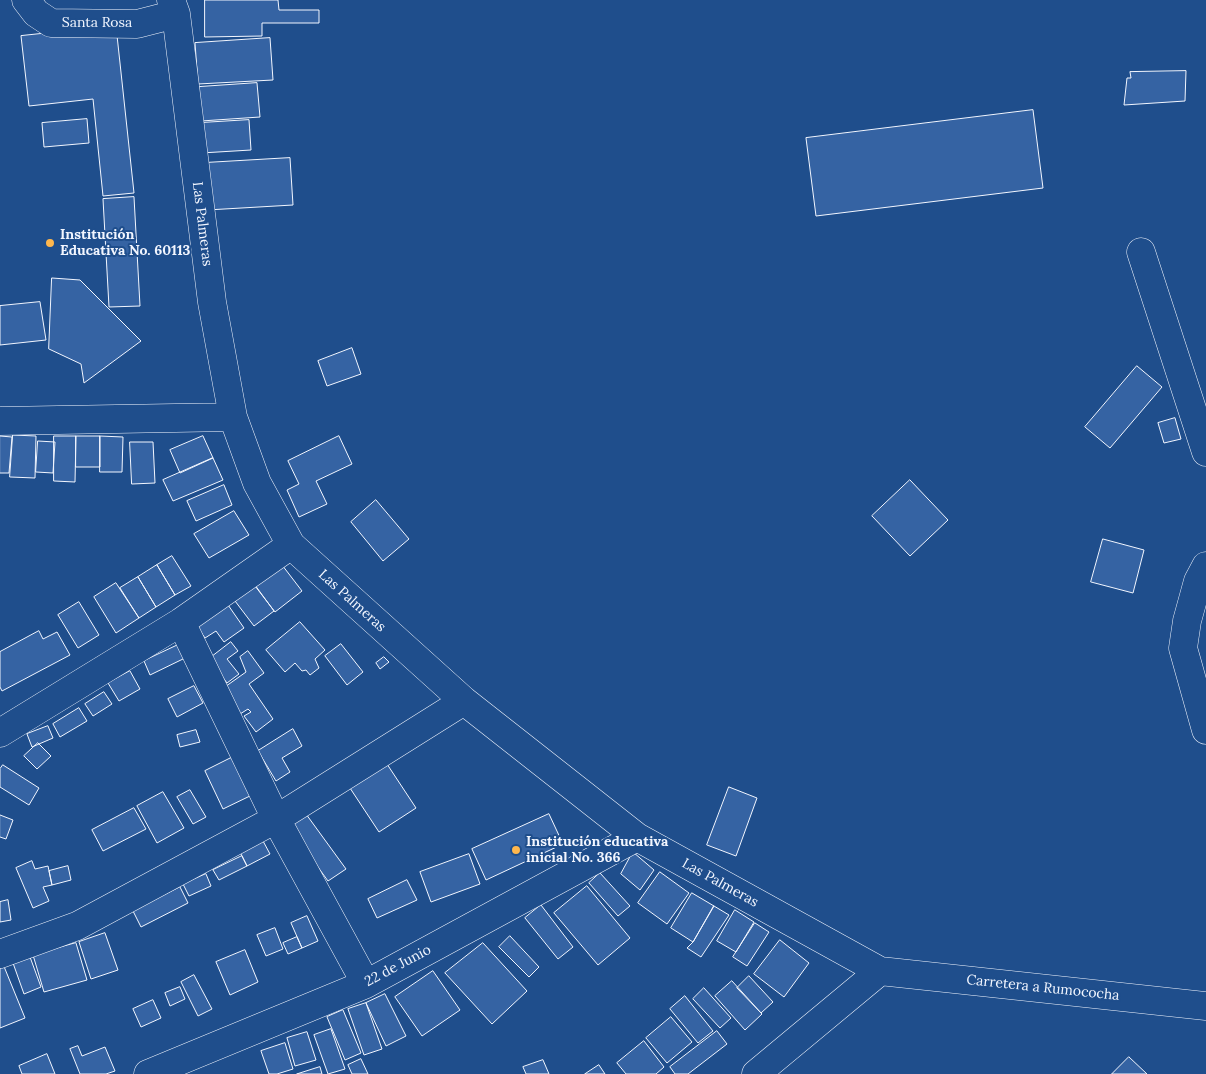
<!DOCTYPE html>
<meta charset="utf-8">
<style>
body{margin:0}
canvas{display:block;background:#1f4e8c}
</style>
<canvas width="1206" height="1074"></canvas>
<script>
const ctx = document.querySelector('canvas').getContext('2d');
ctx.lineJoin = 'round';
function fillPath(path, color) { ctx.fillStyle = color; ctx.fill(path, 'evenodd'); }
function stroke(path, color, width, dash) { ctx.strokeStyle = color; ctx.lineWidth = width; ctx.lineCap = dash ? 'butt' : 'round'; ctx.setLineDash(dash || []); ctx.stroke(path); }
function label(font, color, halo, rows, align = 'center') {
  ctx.font = font + ' Lora,serif'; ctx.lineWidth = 4; ctx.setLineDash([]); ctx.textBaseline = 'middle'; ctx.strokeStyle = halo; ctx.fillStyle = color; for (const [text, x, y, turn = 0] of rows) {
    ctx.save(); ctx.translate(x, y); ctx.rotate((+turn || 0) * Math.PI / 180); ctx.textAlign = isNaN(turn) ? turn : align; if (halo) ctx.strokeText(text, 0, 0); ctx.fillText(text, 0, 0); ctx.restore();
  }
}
const building = new Path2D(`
 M205,0H278L279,10H319V23H262V36L205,37Z
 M116,26L134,193L103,196L93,99L29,106L21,36Z
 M270,38L273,80L198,84L195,43Z
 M1186,71L1185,101L1124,105L1127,78H1131L1130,72Z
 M257,83L260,117L201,121L199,87Z
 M1033,110L1043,188L816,216L806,138Z
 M87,119L89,143L44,147L42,123Z
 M249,120L251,150L201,153L200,123Z
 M290,158L293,205L207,210L204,163Z
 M134,197L140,306L109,307L103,199Z
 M52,278L80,280L141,341L84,383L81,364L49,349Z
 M40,302L46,340L0,345V306Z
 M352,348L361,374L327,386L318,361Z
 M1137,366L1162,387L1110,448L1085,427Z
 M1175,418L1181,439L1164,443L1158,423Z
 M13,435L36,436L35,478L10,477Z
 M0,436L12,437L9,473H0Z
 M54,436H76L75,482L54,481Z
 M76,436H100V467H76Z
 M100,436L123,437L122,472H100Z
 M203,436L213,458L180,473L170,450Z
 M339,436L352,464L316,481L327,504L299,517L287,490L299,484L288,461Z
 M38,441L55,442L53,473L36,472Z
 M130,442H153L155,483L132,484Z
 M213,458L223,480L173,501L163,480Z
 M910,480L948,520L910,556L872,516Z
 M224,485L232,505L196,521L187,501Z
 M376,500L409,539L383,561L351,522Z
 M234,511L249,535L209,558L194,534Z
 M1103,539L1144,550L1133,593L1091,582Z
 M172,556L191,586L175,595L157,565Z
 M279,561L302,591L275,612L252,582Z
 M157,565L175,595L156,607L138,577Z
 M138,577L156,607L139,618L120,588Z
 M252,581L274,611L254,626L232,597Z
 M116,583L139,618L116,633L94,597Z
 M79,602L99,635L78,648L58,615Z
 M226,602L244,628L224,642L216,631L205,638L195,624Z
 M300,622L325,650L315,659L319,668L310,675L306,670L302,671L295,663L285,672L266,650Z
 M39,631L43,639L57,632L70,655L2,691L0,687V652Z
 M231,642L238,651L227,659L239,674L227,683L209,659Z
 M341,644L363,672L347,685L325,656Z
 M178,645L185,658L150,675L144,661Z
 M248,651L264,673L249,684L273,719L256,732L244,716L251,712L248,709L240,714L222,689L246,672L240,657Z
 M384,657L389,662L380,669L376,663Z
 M130,671L140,689L119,701L108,683Z
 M194,686L203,703L177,717L168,699Z
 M104,692L112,704L93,716L85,704Z
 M79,708L87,721L60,737L53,724Z
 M48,726L53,738L32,747L27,734Z
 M293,729L302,746L282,758L290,772L276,781L258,751Z
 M196,730L200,742L180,747L177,735Z
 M38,743L51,756L37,769L24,756Z
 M233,757L252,795L223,809L205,771Z
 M385,761L416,808L379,832L348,785Z
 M3,765L39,788L29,805L0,787V769Z
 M729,787L757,798L736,856L707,845Z
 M190,790L206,817L193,824L177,797Z
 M163,792L184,828L157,843L137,806Z
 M134,808L146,829L103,851L92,830Z
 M306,814L346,869L328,881L289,827Z
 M549,814L563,844L486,880L472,849Z
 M0,815L13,820L6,839L0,837Z
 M263,841L270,854L247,866L240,852Z
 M633,852L654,870L640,890L621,874Z
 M469,854L480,884L431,902L420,872Z
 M242,856L247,866L219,880L213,870Z
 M32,861L35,869L48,866L52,885L43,887L49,901L33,908L16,868Z
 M68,866L71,880L52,885L49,871Z
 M660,872L689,893L667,924L638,903Z
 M600,873L630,906L618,916L589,883Z
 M206,874L211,886L189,896L183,884Z
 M407,880L417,900L377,918L368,899Z
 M587,886L630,938L598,965L554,913Z
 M180,887L188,903L141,927L133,911Z
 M692,893L714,906L693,942L671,928Z
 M8,900L11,920L0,922V902Z
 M541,905L573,947L558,959L525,918Z
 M714,906L729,915L701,957L687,948L693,942Z
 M735,910L754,922L736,952L717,941Z
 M307,916L318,941L302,948L291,923Z
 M755,923L769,932L747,966L733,957Z
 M275,928L283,949L266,956L257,935Z
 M105,933L118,970L91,979L79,942Z
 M510,936L539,967L529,977L499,947Z
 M297,937L302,948L288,954L283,943Z
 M780,940L809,963L784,997L754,974Z
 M76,943L87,980L44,992L33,955Z
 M483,943L527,991L492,1024L445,973Z
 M245,950L258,982L230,995L216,962Z
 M30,957L41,987L24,994L13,963Z
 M3,964L25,1018L0,1028V965Z
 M433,971L460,1010L422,1036L395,997Z
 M194,975L212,1009L198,1016L181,982Z
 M749,976L773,1002L761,1013L737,988Z
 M732,981L762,1014L745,1030L715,996Z
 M180,987L185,999L170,1006L165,993Z
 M704,988L731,1018L720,1028L693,999Z
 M385,994L406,1036L386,1046L366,1003Z
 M685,996L713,1031L698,1043L670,1009Z
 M153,1000L161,1018L141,1027L133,1009Z
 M366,1003L382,1049L364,1055L348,1009Z
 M343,1010L361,1053L345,1060L327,1017Z
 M671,1017L692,1042L667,1063L646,1038Z
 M331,1029L345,1069L328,1074L314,1035Z
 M717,1031L727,1044L688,1074H675L670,1067Z
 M307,1032L316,1060L295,1066L287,1038Z
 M644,1041L664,1067L656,1074H626L617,1063Z
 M285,1043L293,1069L277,1074H269L261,1051Z
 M78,1046L82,1056L105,1047L115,1071L106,1074H80L70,1049Z
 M47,1054L55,1074H22L19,1066Z
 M1129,1057L1147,1074H1112Z
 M361,1059L368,1074H352L348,1065Z
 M543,1060L549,1074H526L523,1067Z
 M599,1065L605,1074H585Z
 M320,1067L322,1074H297Z`);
fillPath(building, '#3563a3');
stroke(building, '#f2f6ff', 1);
const minor = new Path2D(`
 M26,0L36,13L51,23L137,24L176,14
 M171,0L176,14L212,302L233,417L257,483L291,545L464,701L637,837L880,971L1206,1006
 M1141,252L1206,452
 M0,421L233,417
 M1206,566L1198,581L1187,621L1183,648L1206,730
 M181,622L276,819L366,984
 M0,733L181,622L291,545
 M0,954L77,926L276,819L464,701
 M148,1074L366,984L637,837
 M756,1074L880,971`);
stroke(minor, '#f2f6ff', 29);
stroke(minor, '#1f4e8c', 28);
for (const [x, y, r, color] of [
 [50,243,5,"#ffb74d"],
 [516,850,5,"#ffb74d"]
]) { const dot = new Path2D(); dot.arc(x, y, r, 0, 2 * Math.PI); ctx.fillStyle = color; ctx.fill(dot); stroke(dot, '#1f4e8c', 2); }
label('14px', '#f2f6ff', '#1f4e8c', [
 ["Santa Rosa",97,23],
 ["Las Palmeras",202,224,83],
 ["Las Palmeras",352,601,42],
 ["Las Palmeras",720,883,29],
 ["22 de Junio",398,966,-28],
 ["Carretera a Rumococha",1043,988,6]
]);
label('bold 14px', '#f2f6ff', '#1f4e8c', [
 ["Institución",60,235],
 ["Educativa No. 60113",60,251],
 ["Institución educativa",526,842],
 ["inicial No. 366",526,858]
], 'left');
</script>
